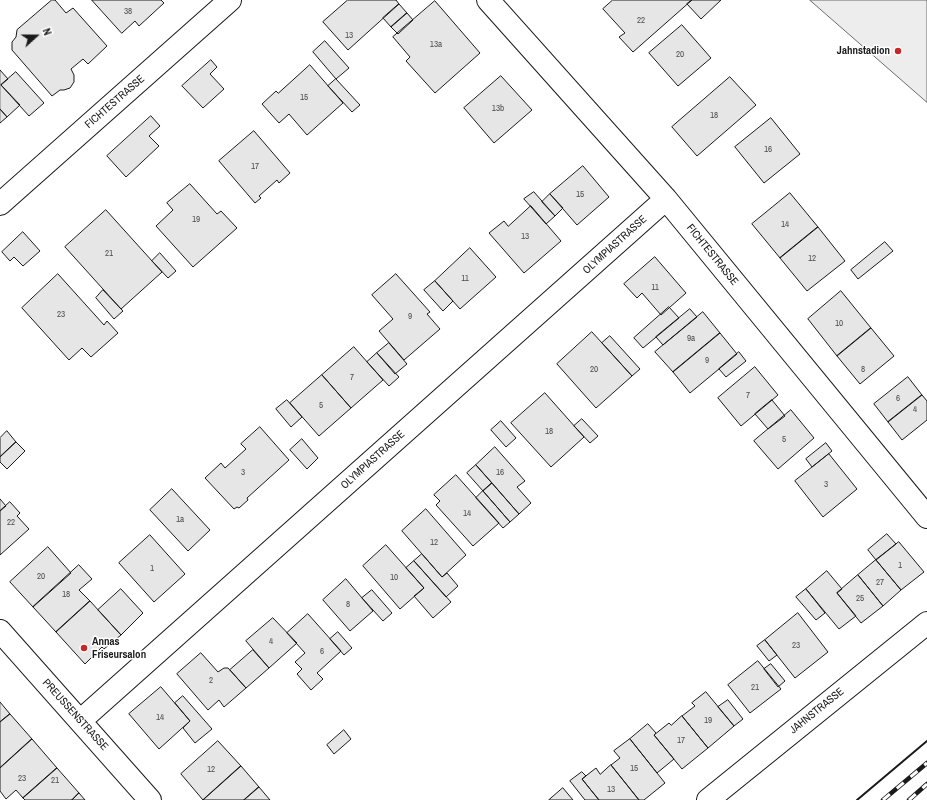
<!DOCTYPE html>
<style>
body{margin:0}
#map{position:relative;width:927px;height:800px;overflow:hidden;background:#fff;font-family:"Archivo Narrow",sans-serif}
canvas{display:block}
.north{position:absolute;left:16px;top:16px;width:40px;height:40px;-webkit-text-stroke:3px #fff;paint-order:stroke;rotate:69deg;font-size:11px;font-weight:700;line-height:16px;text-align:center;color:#1a1a1a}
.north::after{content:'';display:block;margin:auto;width:14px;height:18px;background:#1a1a1a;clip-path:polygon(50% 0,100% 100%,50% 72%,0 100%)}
</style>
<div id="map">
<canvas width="927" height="800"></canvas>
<div class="north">N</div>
</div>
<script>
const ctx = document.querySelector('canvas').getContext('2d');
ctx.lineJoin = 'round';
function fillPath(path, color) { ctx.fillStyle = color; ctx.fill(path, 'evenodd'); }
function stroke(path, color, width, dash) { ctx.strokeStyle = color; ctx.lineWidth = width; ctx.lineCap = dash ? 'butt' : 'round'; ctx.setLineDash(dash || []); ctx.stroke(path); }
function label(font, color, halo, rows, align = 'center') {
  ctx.font = font + ' "Archivo Narrow",sans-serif'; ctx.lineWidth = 3; ctx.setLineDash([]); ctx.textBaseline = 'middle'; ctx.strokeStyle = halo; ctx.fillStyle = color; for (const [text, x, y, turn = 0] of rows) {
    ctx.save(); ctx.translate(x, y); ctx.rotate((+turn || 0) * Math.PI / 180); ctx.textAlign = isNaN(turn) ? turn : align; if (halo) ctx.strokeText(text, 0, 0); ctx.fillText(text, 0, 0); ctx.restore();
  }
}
const built = new Path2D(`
 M810,0H927V102Z`);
fillPath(built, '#ededed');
stroke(built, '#6a6a6a', 1);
const building = new Path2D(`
 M52,0H55L66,13L73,8L107,46L88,64L83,59L71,69L74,75V82L70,88L64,90H60L52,96L12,50V42L16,37L17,30Z
 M92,0H161L164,3L139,26L135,21L122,33Z
 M348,0H396L399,4L348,50L323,22Z
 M613,0H692L633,52L619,37L625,33L603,9Z
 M692,0H721L701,19L687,4Z
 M435,1L480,53L435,93L406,61L410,57L393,37Z
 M399,4L407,13L391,27L383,18Z
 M407,13L413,20L398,34L391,27Z
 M682,25L711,58L678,86L649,53Z
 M325,41L349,68L336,79L313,52Z
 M211,60L217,67L210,74L224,89L203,108L182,86Z
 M310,65L343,103L307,135L289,114L279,123L262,104L276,91L278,93Z
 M0,70L8,79L1,85L20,105L7,117L0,109Z
 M16,72L44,103L29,116L1,85Z
 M501,76L532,110L494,143L464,108Z
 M730,77L756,105L697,156L672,127Z
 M336,79L360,105L352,112L328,86Z
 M0,109L7,117L0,123Z
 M151,116L160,126L149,136L159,146L126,177L107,156Z
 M771,118L800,154L764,183L735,147Z
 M254,131L290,173L279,183L277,180L259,196L261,198L255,203L219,161Z
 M583,166L609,197L577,225L550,194Z
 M190,184L217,214L221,211L237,228L193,267L156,226L173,210L167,203Z
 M534,192L555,216L546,224L524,199Z
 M790,193L818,227L780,258L752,224Z
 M550,194L563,208L555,216L542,202Z
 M531,206L561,241L524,273L489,233L504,221L508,226Z
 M106,210L162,272L121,309L65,247Z
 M818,227L845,261L807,291L780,258Z
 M23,232L40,251L23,266L14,257L10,261L2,252Z
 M885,242L893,251L858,279L851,270Z
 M470,248L496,277L460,309L435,281Z
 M160,253L176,271L168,278L152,261Z
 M655,257L686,293L661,315L642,293L637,298L624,284Z
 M58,274L104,325L107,321L118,333L91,357L82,348L69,360L22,308Z
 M396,274L430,312L427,314L440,329L404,360L379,331L393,319L372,295Z
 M435,281L453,301L443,311L424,290Z
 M103,290L123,311L114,319L96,298Z
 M841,291L871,328L837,356L808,319Z
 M669,307L679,318L643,348L634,338Z
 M690,309L697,317L663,345L656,337Z
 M703,312L720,333L673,372L655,352Z
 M871,328L894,356L860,384L837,356Z
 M592,332L632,376L596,408L557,364Z
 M720,333L737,354L690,393L673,372Z
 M610,336L640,369L632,376L602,343Z
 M389,343L407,364L395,374L377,353Z
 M354,347L383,380L351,408L322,375Z
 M739,352L746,361L726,377L719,369Z
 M377,353L399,377L389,386L367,362Z
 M755,367L778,395L741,426L718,398Z
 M322,375L351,408L319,436L290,403Z
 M908,377L922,395L888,422L874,404Z
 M545,393L584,437L551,467L511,423Z
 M922,395L927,401V420L902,440L888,422Z
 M287,400L302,417L291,427L276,409Z
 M772,400L785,416L768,429L755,414Z
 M791,410L814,438L778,469L754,441Z
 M582,419L598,436L590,443L574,426Z
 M501,421L516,438L506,447L491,430Z
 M260,427L289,460L247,498L248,500L239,508L237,507L234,509L205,478L221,463L225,468L246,449L241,444Z
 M7,431L16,442L0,457V438Z
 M302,439L318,458L307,469L290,450Z
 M16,442L25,451L7,469L0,462V457Z
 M826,443L832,451L812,467L806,459Z
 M495,447L525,481L517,487L531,503L519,514L476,465Z
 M829,454L857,489L823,517L795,481Z
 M476,465L492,483L483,491L467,473Z
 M456,475L499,523L473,546L436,505L440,501L434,495Z
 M492,483L519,514L510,522L483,491Z
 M172,489L210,530L188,551L150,510Z
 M483,491L510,522L503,528L476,498Z
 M0,499L6,506L0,511Z
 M10,502L20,513L17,516L29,529L0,555V511Z
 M426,509L466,555L442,577L402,531Z
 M887,534L896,544L876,560L868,550Z
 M150,535L185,574L154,602L119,563Z
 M899,542L924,572L901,590L876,560Z
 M386,545L424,588L400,609L363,566Z
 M48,547L71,573L33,607L10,582Z
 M422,554L442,577L447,573L458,586L446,597L414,561Z
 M876,560L901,590L883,606L858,575Z
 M414,561L451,602L433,618L414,596L424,588L406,568Z
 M79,565L92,579L79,590L90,601L56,632L33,607Z
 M827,571L842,589L837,593L856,616L839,629L806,589Z
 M858,575L883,606L861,623L837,593Z
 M346,579L373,611L350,631L323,600Z
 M121,589L143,613L121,635L98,610Z
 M806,589L825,613L816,620L796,597Z
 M372,590L392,613L383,621L362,598Z
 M90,601L121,635L104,649L102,647L85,664L56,632Z
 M798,613L828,652L795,678L765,640Z
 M308,614L341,651L317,673L323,679L311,690L297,674L302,669L295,662L305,653L287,633Z
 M273,618L297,643L269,668L246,641Z
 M338,632L352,648L344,655L330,639Z
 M765,640L777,655L769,661L757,646Z
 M253,650L269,668L246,688L230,670Z
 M201,653L218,672L224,668H228L246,688L224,707L219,700L208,710L177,674Z
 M758,661L781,689L750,713L728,685Z
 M771,664L785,681L778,687L764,669Z
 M161,687L190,721L159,749L129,714Z
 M706,692L734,726L708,748L682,716L695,706L692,703Z
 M183,696L212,729L195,743L183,728L190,721L175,703Z
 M728,700L743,719L734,726L718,707Z
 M0,702L10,714L0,722Z
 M10,714L32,739L0,768V722Z
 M682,716L708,748L682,769L654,735L669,723L671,725Z
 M648,724L656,733L654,735L674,759L657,773L630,739Z
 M344,730L351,739L334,754L327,745Z
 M32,739L57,768L23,798L16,790L6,799L0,791V768Z
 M630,739L665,783L644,800H639L611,765L620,758L614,751Z
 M218,741L241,766L203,800L181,774Z
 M611,765L639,800H599L582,779L596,768L600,774Z
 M241,766L259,787L244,800H203Z
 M57,768L79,793L72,800H25L23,798Z
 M582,772L586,776L582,779L599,800H585L570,781Z
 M259,787L270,800H244Z
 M563,788L573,800H549Z
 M79,793L85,800H72Z`);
fillPath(building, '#e6e6e6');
stroke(building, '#1a1a1a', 1);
const minor = new Path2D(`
 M488,0L666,199L927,517
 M0,204L230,0
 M0,631L150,800
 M80,721L666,199
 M708,800L927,623`);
stroke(minor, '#1a1a1a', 24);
stroke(minor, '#fff', 22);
const rail = new Path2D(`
 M883,800L927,763
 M909,800L927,784`);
stroke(rail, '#1a1a1a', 4.5);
stroke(rail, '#fff', 3, [9]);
stroke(new Path2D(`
 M857,800L927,741`), '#1a1a1a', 2);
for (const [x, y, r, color] of [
 [898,51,4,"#c62828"],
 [84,648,4,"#c62828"]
]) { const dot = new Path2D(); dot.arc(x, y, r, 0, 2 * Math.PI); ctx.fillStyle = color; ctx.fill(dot); stroke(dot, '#fff', 1.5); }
label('9px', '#4d4d4d', null, [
 ["38",128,12],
 ["22",641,21],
 ["13",349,36],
 ["13a",436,45],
 ["20",680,55],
 ["15",304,98],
 ["13b",498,109],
 ["18",714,116],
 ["16",768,150],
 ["17",255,167],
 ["15",580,195],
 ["19",196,220],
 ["14",785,225],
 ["13",525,237],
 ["21",109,254],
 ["12",812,259],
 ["11",465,279],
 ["11",655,288],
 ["23",61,315],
 ["9",410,317],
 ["10",839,324],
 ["9a",691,339],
 ["9",707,361],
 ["20",594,370],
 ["8",863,370],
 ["7",352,378],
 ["7",748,396],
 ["6",898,399],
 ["5",321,406],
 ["4",915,410],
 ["18",549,432],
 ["5",784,440],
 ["3",243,473],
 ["16",500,473],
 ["3",826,485],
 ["14",467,514],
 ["1a",180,520],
 ["22",11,523],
 ["12",434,543],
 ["1",900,566],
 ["1",152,569],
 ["20",41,577],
 ["10",394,578],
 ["27",880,583],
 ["18",66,595],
 ["25",860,599],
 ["8",348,605],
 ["4",271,642],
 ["23",796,646],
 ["6",322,652],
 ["2",211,681],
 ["21",755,688],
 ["14",160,718],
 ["19",708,721],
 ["17",681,741],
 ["15",634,769],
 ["12",211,770],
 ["23",22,779],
 ["21",55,781],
 ["13",611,790]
]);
label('bold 11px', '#1a1a1a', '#fff', [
 ["Jahnstadion",890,51],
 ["Annas",92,642,"left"],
 ["Friseursalon",92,655,"left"]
], 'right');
label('11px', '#1a1a1a', '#fff', [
 ["FICHTESTRASSE",115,102,-41],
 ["OLYMPIASTRASSE",615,245,-42],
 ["FICHTESTRASSE",712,255,51],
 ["OLYMPIASTRASSE",373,460,-42],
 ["JAHNSTRASSE",817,711,-39],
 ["PREUSSENSTRASSE",75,715,48]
]);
</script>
